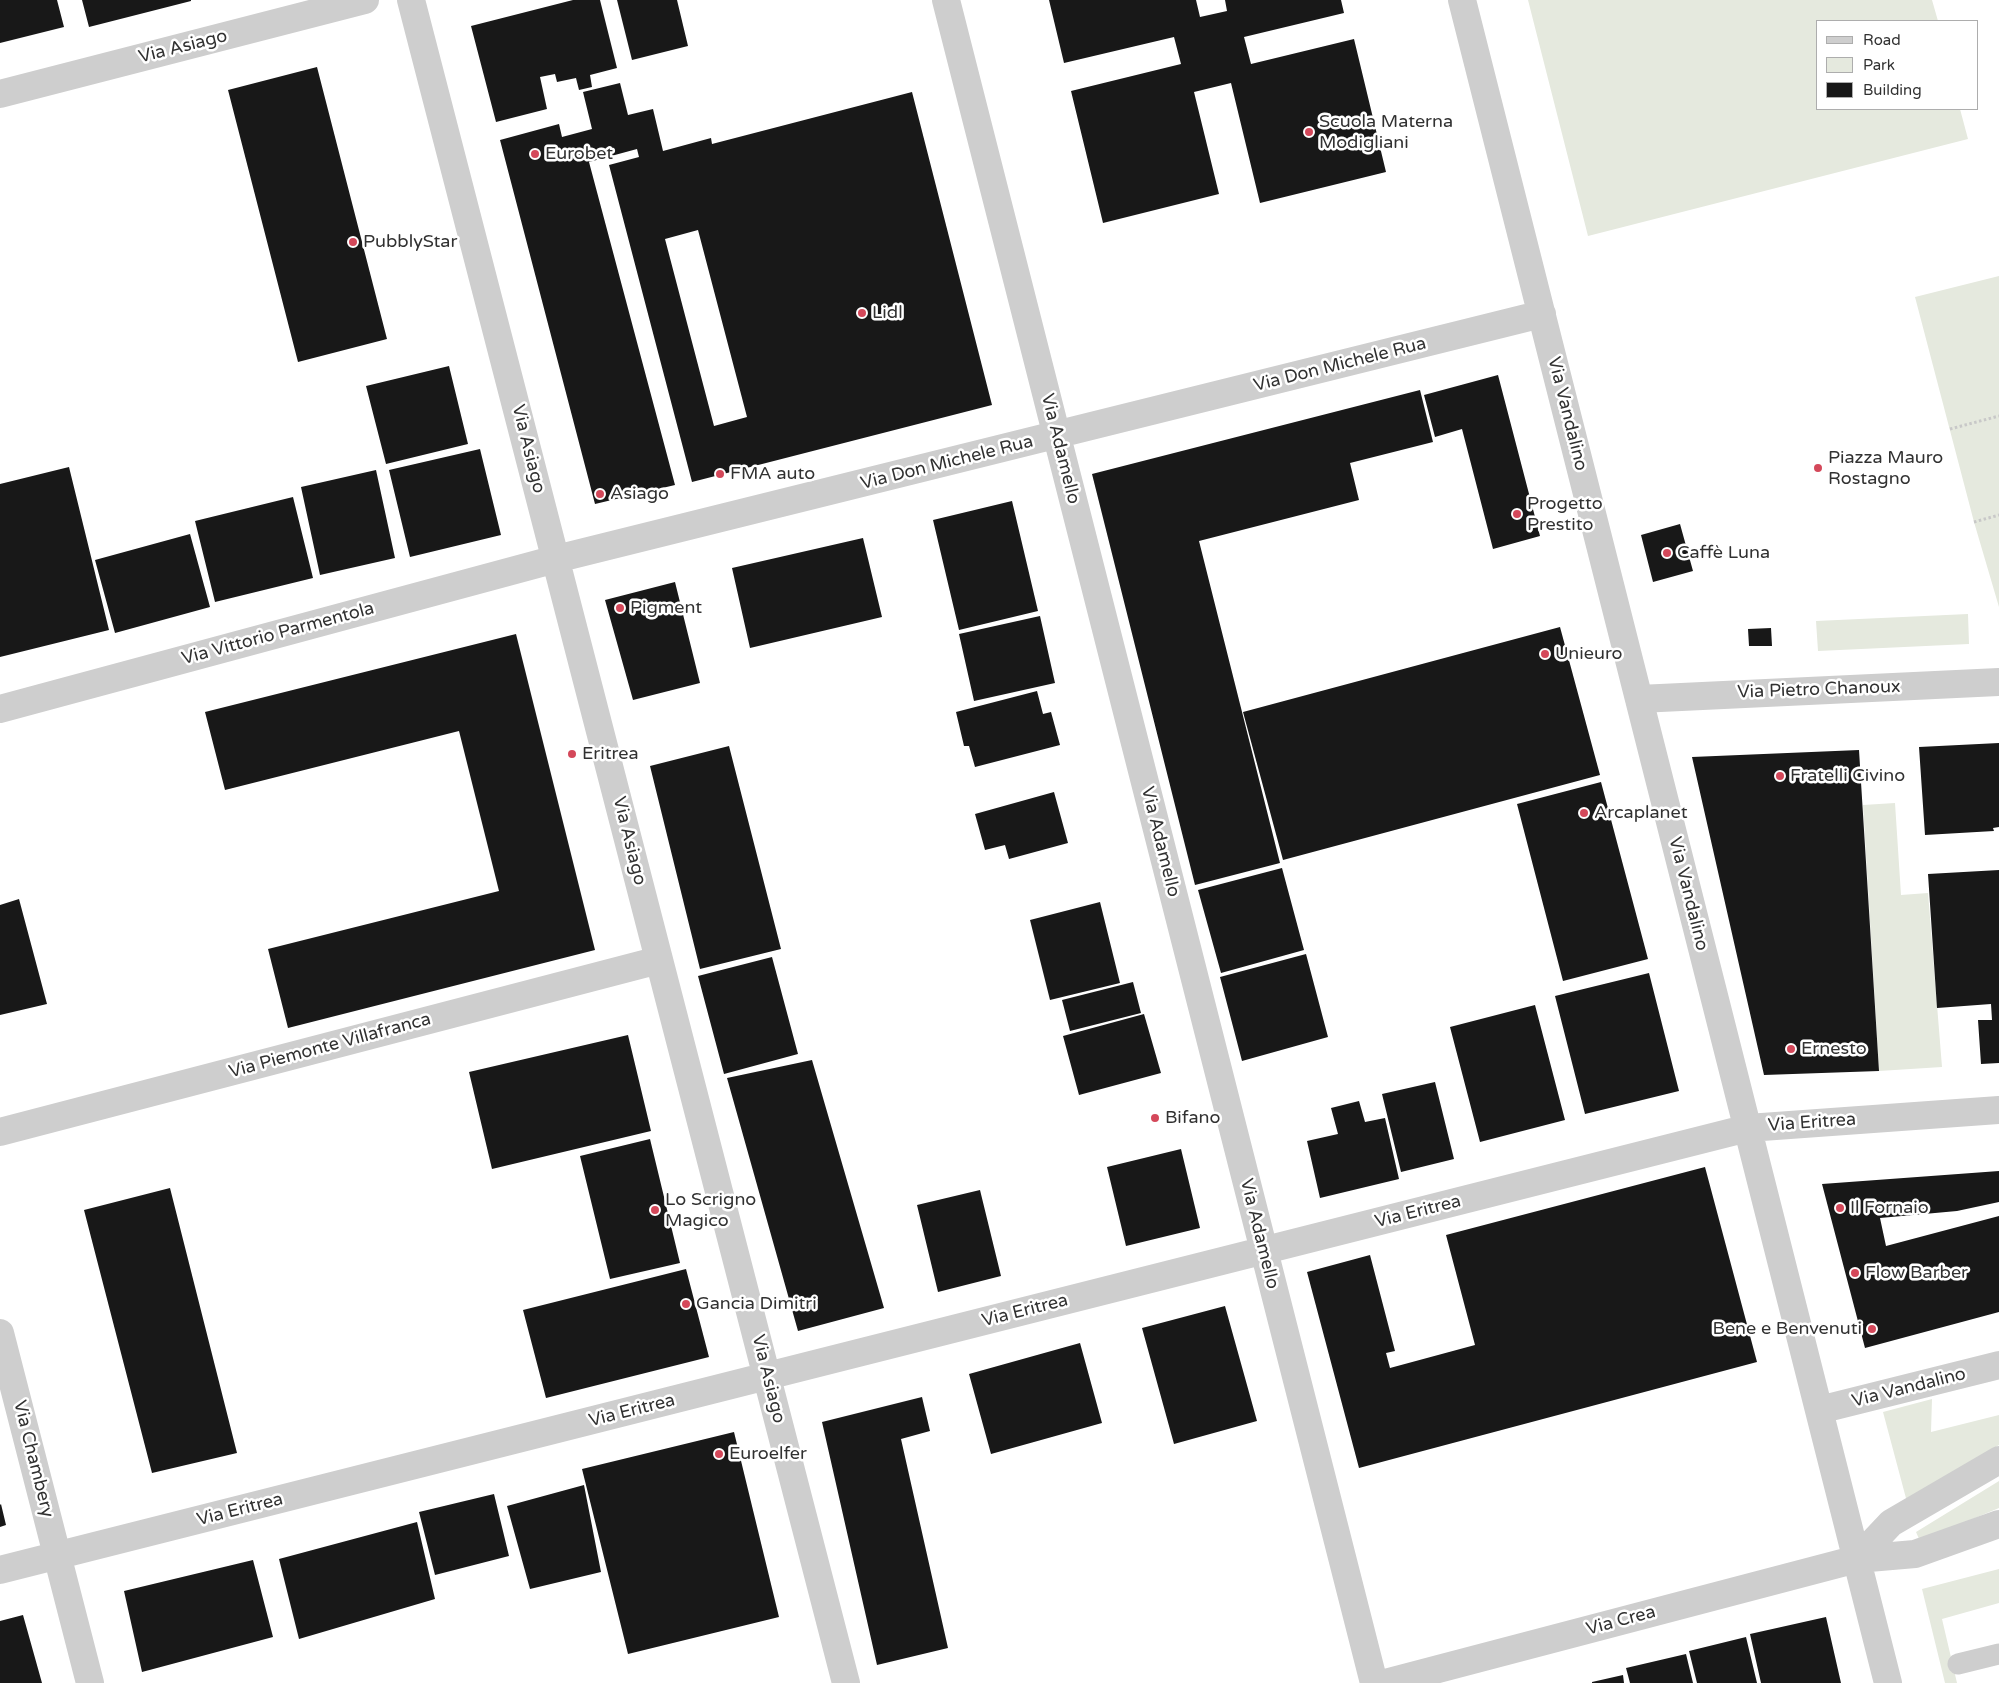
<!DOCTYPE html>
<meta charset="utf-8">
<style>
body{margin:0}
#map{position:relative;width:1999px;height:1683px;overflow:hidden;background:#fff;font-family:"Varela Round",sans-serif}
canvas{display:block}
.legend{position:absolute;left:1816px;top:20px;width:162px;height:90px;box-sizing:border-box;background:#fff;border:1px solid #adadad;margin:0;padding:6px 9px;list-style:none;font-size:15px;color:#313131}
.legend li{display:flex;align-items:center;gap:10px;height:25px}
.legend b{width:25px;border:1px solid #adadad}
</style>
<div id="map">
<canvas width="1999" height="1683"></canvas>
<ul class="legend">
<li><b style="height:6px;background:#cecece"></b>Road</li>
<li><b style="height:14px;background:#e5e9de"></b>Park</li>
<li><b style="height:14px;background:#181818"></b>Building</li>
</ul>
</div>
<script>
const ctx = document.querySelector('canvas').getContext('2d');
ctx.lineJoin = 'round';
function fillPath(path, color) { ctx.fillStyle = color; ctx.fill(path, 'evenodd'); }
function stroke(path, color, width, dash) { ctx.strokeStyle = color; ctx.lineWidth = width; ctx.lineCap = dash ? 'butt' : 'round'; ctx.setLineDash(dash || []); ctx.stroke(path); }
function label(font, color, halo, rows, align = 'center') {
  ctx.font = font + ' "Varela Round",sans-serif'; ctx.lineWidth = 5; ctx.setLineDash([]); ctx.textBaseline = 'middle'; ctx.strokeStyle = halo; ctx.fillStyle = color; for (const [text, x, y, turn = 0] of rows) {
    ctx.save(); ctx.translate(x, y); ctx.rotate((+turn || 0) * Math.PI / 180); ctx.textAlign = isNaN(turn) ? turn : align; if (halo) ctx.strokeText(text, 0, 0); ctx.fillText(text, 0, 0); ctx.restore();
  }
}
fillPath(new Path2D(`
 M1528,0H1932L1938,21H1818V109H1960L1968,139L1588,236Z
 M1999,276V607L1974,522L1915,297Z
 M1968,614L1969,644L1818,651L1816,621Z
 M1895,803L1901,895L1928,893L1942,1067L1879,1071L1863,805Z
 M1932,1399L1931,1432L1999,1415V1445L1907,1502L1883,1412Z
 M1999,1481V1508L1920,1541L1916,1532Z
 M1999,1569V1603L1942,1619L1957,1683H1945L1922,1589Z`), '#e5e9de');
fillPath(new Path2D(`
 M0,0H57L64,27L0,43Z
 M82,0H191V1L89,27Z
 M573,0H600L617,68L590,75L592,87L579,90L576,78L557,82L555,74L540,77L547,109L496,122L471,26Z
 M617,0H677L688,46L632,60Z
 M1049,0H1196L1200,17L1227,11L1225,0H1341L1344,13L1244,37L1251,64L1354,39L1386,172L1260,203L1231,83L1194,92L1219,194L1103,223L1071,91L1181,64L1174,37L1064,63Z
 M317,67L387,339L298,362L228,90Z
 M620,83L628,115L653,109L663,151L711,138L712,144L912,92L992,405L692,482L609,165L639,157L637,149L589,162L675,485L595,504L500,140L559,124L562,137L592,129L583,92ZM698,230L747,417L714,426L665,239Z
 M449,366L468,444L386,464L366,386Z
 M1498,375L1540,536L1493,549L1462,429L1435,437L1424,395Z
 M1420,390L1433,442L1350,463L1359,500L1199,541L1280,863L1195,885L1092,474Z
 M480,449L501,535L410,557L389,470Z
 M69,467L109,630L0,657V484Z
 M376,470L395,558L320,575L301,487Z
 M293,497L313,578L215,602L195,521Z
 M1012,501L1038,611L959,630L933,520Z
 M1680,524L1693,571L1653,582L1641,535Z
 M190,534L210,607L115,633L95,560Z
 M863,538L882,617L750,648L732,568Z
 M675,582L700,683L633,700L605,600Z
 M1040,616L1055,683L974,701L959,634Z
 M1560,627L1600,775L1283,860L1243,712Z
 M1771,628L1772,646H1749L1748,629Z
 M516,634L595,950L288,1028L268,949L499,891L459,731L225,790L205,712Z
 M1037,691L1043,714L1051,712L1060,745L975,767L969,746H964L956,712Z
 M1999,743V827L1993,828L1994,831L1925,835L1919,747Z
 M729,746L781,949L700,969L650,766Z
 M1859,750L1879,1071L1764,1075L1692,757Z
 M1601,782L1648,959L1563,981L1517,804Z
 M1054,792L1068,843L1009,859L1005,845L985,850L975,814Z
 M1282,868L1304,950L1221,973L1198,890Z
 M1999,870V1063L1981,1064L1978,1020H1992L1991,1004L1937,1008L1928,874Z
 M19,899L47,1004L0,1015V905Z
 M1100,902L1120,983L1050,1000L1030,920Z
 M1306,954L1328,1037L1242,1061L1220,977Z
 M772,957L798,1054L724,1074L698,976Z
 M1649,973L1679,1091L1585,1114L1555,996Z
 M1133,982L1141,1013L1070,1031L1062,1000Z
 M1535,1005L1565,1120L1480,1142L1450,1027Z
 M1144,1014L1161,1073L1079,1095L1063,1036Z
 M628,1035L651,1131L492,1169L469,1072Z
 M812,1060L884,1308L798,1331L727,1078Z
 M1435,1082L1454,1159L1401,1172L1382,1094Z
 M1359,1101L1365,1122L1385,1118L1399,1179L1320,1198L1307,1141L1338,1134L1331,1108Z
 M650,1139L680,1263L610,1279L580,1156Z
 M1181,1149L1200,1228L1126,1246L1107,1167Z
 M1705,1167L1757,1362L1359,1468L1307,1272L1370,1255L1395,1351L1386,1353L1390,1368L1475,1345L1446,1235Z
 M1999,1171V1202L1957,1211L1880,1218L1886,1246L1999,1216V1312L1865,1348L1822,1184Z
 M170,1188L237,1453L152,1473L84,1210Z
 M980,1190L1001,1276L938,1292L917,1205Z
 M686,1269L709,1357L546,1398L523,1310Z
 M1225,1306L1257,1421L1174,1444L1142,1328Z
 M1080,1343L1102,1423L991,1454L969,1374Z
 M922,1397L930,1431L901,1439L948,1648L877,1665L822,1422Z
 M734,1432L779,1617L628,1654L582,1469Z
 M584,1485L601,1572L530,1589L507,1506Z
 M494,1494L509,1556L435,1575L419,1512Z
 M1,1504L6,1525L0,1527V1505Z
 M417,1522L435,1599L299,1639L279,1559Z
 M253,1560L273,1637L142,1672L124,1591Z
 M23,1615L42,1683H0V1621Z
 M1826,1617L1841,1683H1761L1750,1634Z
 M1746,1637L1757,1683H1697L1689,1651Z
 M1686,1654L1693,1683H1630L1626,1668Z
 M1623,1675L1624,1683H1592V1682Z`), '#181818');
stroke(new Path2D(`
 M1950,429L1999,416
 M1974,522L1999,515`), '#c8c8c8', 3, [2.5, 2.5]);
stroke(new Path2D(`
 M1958,1664L1999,1654`), '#cecece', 21);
stroke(new Path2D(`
 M411,0L846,1683
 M946,0L1374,1683
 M1462,0L1888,1683
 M0,94L365,0
 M1639,699L1999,682
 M0,709L556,559L1542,314
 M0,1132L659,960
 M0,1333L90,1683
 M1819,1410L1999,1365
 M1857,1559L1891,1523L1999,1460
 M0,1570L1748,1128L1999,1110
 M1385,1683L1857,1559L1915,1554L1999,1524`), '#cecece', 28);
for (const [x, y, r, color] of [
 [1309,132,5,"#d4485a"],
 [535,154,5,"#d4485a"],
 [353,242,5,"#d4485a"],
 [862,313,5,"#d4485a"],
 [1818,468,5,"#d4485a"],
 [720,474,5,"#d4485a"],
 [600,494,5,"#d4485a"],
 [1517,514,5,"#d4485a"],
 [1667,553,5,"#d4485a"],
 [620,608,5,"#d4485a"],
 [1545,654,5,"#d4485a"],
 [572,754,5,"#d4485a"],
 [1780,776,5,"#d4485a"],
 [1584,813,5,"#d4485a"],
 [1791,1049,5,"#d4485a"],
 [1155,1118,5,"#d4485a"],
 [1840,1208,5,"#d4485a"],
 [655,1210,5,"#d4485a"],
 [1855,1273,5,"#d4485a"],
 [686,1304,5,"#d4485a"],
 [1872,1329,5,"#d4485a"],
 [719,1454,5,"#d4485a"]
]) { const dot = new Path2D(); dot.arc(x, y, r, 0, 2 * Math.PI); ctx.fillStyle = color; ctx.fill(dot); stroke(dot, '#fff', 2); }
label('18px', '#313131', '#fff', [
 ["Via Asiago",183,47,-14],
 ["Via Don Michele Rua",1340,365,-14],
 ["Via Vandalino",1567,414,76],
 ["Via Asiago",528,449,76],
 ["Via Adamello",1060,449,76],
 ["Via Don Michele Rua",947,463,-14],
 ["Via Vittorio Parmentola",278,634,-15],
 ["Via Pietro Chanoux",1819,690,-2],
 ["Via Asiago",629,841,76],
 ["Via Adamello",1160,842,76],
 ["Via Vandalino",1688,894,76],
 ["Via Piemonte Villafranca",330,1046,-15],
 ["Via Eritrea",1812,1123,-4],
 ["Via Eritrea",1418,1212,-14],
 ["Via Adamello",1259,1234,76],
 ["Via Eritrea",1025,1311,-14],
 ["Via Asiago",768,1379,76],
 ["Via Vandalino",1909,1388,-14],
 ["Via Eritrea",632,1411,-14],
 ["Via Chambery",33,1459,76],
 ["Via Eritrea",240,1510,-14],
 ["Via Crea",1621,1621,-15]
]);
label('18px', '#313131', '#fff', [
 ["Scuola Materna",1319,122],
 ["Modigliani",1319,143],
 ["Eurobet",545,154],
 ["PubblyStar",363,242],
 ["Lidl",872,313],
 ["Piazza Mauro",1828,458],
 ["Rostagno",1828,479],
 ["FMA auto",730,474],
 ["Asiago",610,494],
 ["Progetto",1527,504],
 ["Prestito",1527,525],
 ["Caffè Luna",1677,553],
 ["Pigment",630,608],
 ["Unieuro",1555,654],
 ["Eritrea",582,754],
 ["Fratelli Civino",1790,776],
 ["Arcaplanet",1594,813],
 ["Ernesto",1801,1049],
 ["Bifano",1165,1118],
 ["Lo Scrigno",665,1200],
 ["Magico",665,1221],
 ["Il Fornaio",1850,1208],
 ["Flow Barber",1865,1273],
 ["Gancia Dimitri",696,1304],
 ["Bene e Benvenuti",1862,1329,"right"],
 ["Euroelfer",729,1454]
], 'left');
</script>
